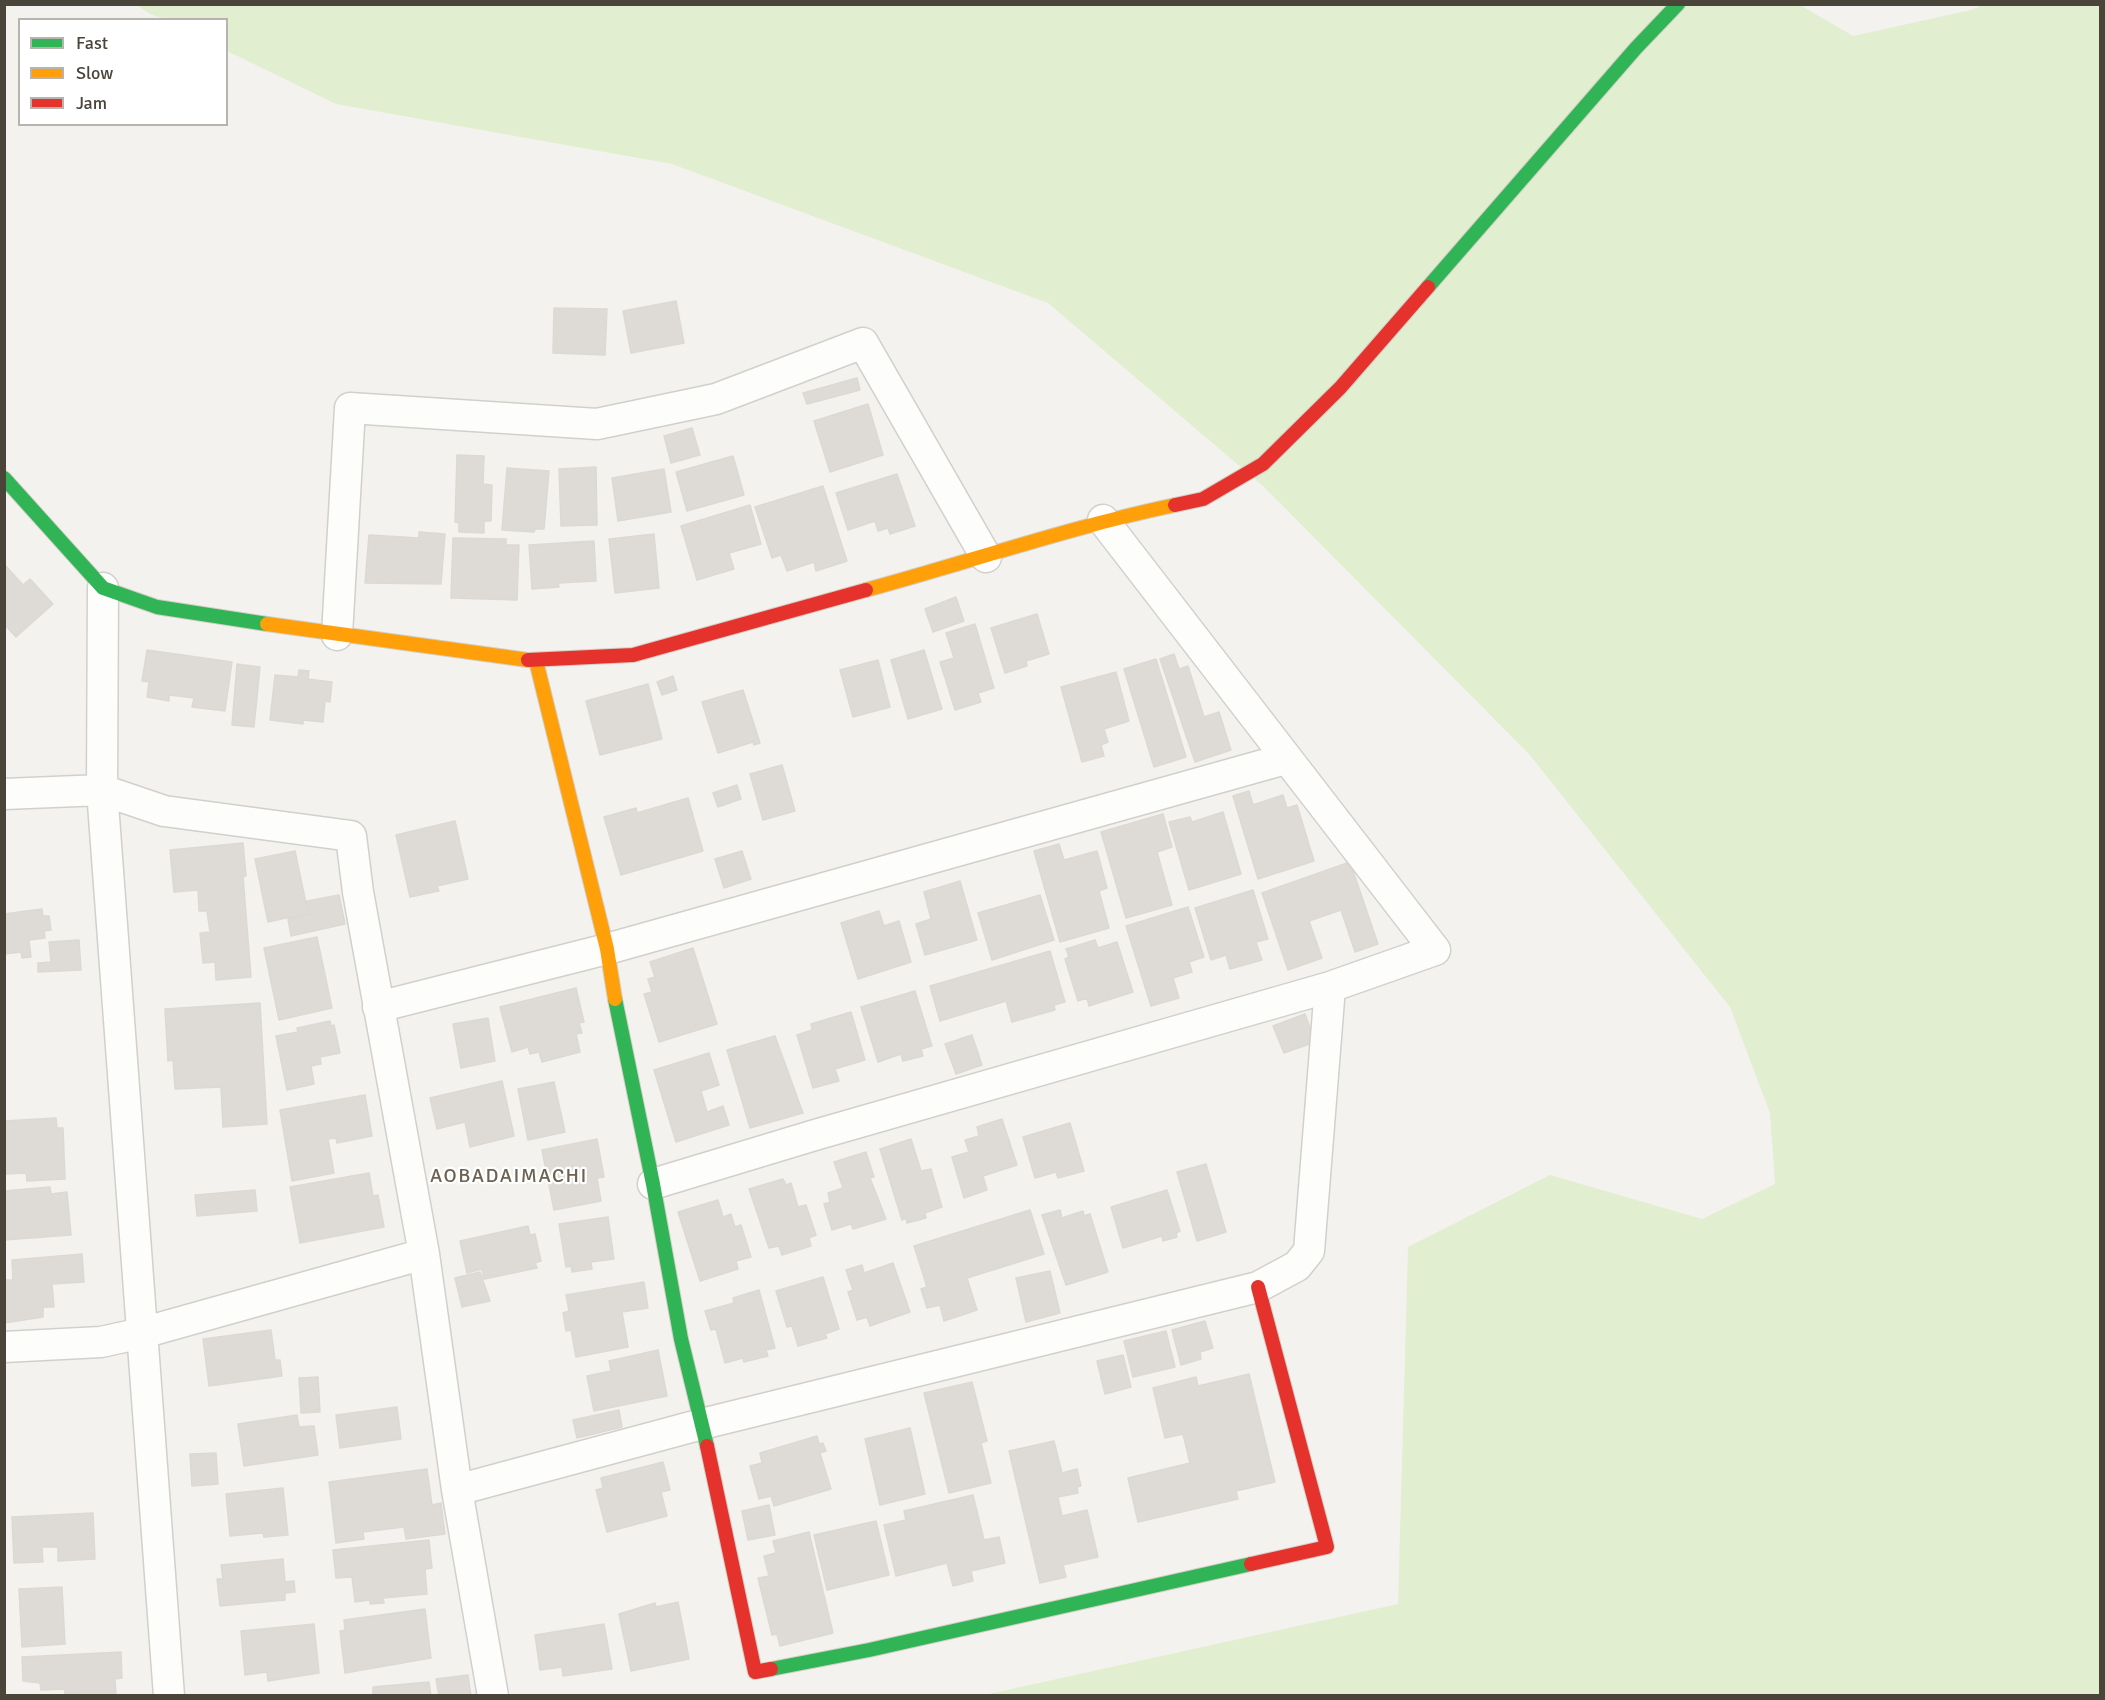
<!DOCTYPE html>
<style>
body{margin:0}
#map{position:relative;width:2105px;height:1700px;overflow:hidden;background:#f4f2ee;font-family:Signika,sans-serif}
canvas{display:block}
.frame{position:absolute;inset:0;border:6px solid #4b4439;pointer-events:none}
.legend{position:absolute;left:18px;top:18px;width:210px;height:108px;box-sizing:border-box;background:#fff;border:2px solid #b7b4b0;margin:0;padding:8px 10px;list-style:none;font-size:18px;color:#4b4439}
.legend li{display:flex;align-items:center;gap:12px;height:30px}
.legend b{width:30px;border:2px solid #b7b4b0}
</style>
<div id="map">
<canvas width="2105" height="1700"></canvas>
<div class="frame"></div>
<ul class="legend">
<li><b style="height:8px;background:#30b455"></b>Fast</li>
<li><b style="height:8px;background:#ff9f0a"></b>Slow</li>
<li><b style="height:8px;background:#e5322d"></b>Jam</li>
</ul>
</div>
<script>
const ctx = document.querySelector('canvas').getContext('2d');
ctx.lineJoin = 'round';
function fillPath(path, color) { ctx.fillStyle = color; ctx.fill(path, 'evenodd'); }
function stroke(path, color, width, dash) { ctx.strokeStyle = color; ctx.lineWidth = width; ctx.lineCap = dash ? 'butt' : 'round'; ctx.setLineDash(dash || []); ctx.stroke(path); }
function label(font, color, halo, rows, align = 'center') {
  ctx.font = font + ' Signika,sans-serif'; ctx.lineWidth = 4.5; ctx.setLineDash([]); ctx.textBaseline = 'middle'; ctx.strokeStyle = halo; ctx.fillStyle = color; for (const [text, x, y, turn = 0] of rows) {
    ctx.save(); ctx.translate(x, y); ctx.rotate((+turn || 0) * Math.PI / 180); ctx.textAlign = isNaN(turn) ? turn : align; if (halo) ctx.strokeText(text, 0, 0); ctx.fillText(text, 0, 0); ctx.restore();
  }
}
fillPath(new Path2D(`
 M1798,4L1853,36L1971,10L1983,5H2100V1695H984L1398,1604L1408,1247L1550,1175L1702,1219L1775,1184L1770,1113L1730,1007L1529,754L1263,486L1048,303L672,164L336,104L227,51L226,20C198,19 159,27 138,5Z`), '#e1eecf');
const building = new Path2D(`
 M676,301L684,343L631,353L623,311Z
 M554,308L607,309L605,355L553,353Z
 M857,378L860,390L807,404L803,393Z
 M868,404L883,455L830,472L814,421Z
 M692,428L700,455L671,463L664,436Z
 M457,455L484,456L483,484L492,485L491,521H484V533L459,532V523L455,522Z
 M733,456L744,495L687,511L676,472Z
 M596,467L597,525L561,526L559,469Z
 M507,468L549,471L544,529H535L534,532L502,530Z
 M664,469L671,512L618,521L612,478Z
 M897,474L915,526L890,534L888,528L878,531L875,521L848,530L836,493Z
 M823,486L847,561L816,571L814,562L787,571L781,555L772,558L755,507Z
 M750,505L761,544L729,553L734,569L697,580L681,526Z
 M419,532L445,534L441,584L365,583L369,535L419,538Z
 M654,534L659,588L615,593L609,539Z
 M453,538L506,539V545H519L517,600L451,598Z
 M594,541L596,581L558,583L559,587L532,589L529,545Z
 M4,564L23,585L30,579L53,604L16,637L4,624Z
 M956,597L964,621L933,632L925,609Z
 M1037,614L1049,654L1026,661L1027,666L1005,673L991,628Z
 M975,624L994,688L978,693L981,702L955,710L940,662L954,658L946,633Z
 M147,650L232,662L225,711L192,707L194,698L169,695V701L147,697L149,682L142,681Z
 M924,650L942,709L908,719L891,660Z
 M1174,654L1179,669L1188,666L1204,717L1219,712L1231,750L1195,762L1160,659Z
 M1156,659L1186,757L1154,767L1124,669Z
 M878,660L890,707L853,717L840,670Z
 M237,664L260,667L254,727L232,725Z
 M299,670L309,671L308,679L332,682L330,702L325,701L323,722L303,720V724L270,720L275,675L298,677Z
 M1116,672L1129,721L1104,729L1108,742L1101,745L1104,756L1082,762L1061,687Z
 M673,676L677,690L662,695L657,682Z
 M648,684L662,739L600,755L586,701Z
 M743,690L760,743L754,745L753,742L718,753L702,702Z
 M782,765L795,811L763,820L750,774Z
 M737,785L741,799L718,807L713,793Z
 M1249,791L1253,805L1283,795L1287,808L1297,805L1314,861L1258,879L1233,796Z
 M688,798L703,851L621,875L604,817L636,808L637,813Z
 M1223,812L1241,874L1189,890L1169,822L1190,817L1192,822Z
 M1163,814L1172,847L1157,852L1172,905L1126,918L1101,832Z
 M455,821L468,879L437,886L439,891L410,897L396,835Z
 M243,843L246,876H243L251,977L216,980L215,962L203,963L200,933L210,932L207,911H199L198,890L174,892L170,850Z
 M1059,844L1064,860L1097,851L1107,888L1099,891L1109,928L1060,942L1034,851Z
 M295,851L308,913L268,922L255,859Z
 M742,851L751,879L724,888L715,859Z
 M1350,862L1378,944L1355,952L1341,910L1309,921L1322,958L1288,970L1262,893Z
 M960,881L977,940L925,955L916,924L931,919L924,892Z
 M1253,890L1268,939L1256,942L1262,960L1230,969L1226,955L1211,960L1195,908Z
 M339,895L345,924L291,936L288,919L310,914L307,901Z
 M1040,895L1054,940L992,960L978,913Z
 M1188,907L1204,957L1189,962L1192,972L1173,978L1179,998L1151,1006L1126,926Z
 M42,909L43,916H49L51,930L44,931L45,938L29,940L31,957L22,958L21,952L4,954V914Z
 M879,911L884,926L899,921L911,962L858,979L841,923Z
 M317,937L332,1008L279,1020L264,948Z
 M79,940L81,970L38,972V963L51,962L49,942Z
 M1095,940L1098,948L1117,942L1133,992L1089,1006L1087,998L1078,1001L1065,959L1069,957L1066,949Z
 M693,948L717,1024L659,1042L644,994L652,992L648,979L655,977L650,962Z
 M1050,951L1065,1002L1054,1005L1055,1010L1012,1022L1006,1001L940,1021L930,986Z
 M576,988L584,1022L579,1023L582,1033L576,1034L580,1052L542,1062L539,1052L530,1054L528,1047L512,1052L500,1007Z
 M915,991L932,1046L921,1049L923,1056L903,1061L901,1054L878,1062L861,1007Z
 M260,1003L267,1124L223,1127L221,1087L175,1089L173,1060L168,1061L165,1009Z
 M851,1012L865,1060L835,1069L839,1081L813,1088L797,1035L812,1030L811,1024Z
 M1305,1014L1315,1042L1284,1053L1273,1026Z
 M488,1018L495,1061L461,1068L453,1024Z
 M330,1021L331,1026L334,1025L340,1053L320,1057L321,1064L311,1066L314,1084L287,1090L276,1036L298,1032L297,1028Z
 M972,1035L982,1065L956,1074L945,1044Z
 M775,1036L803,1113L750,1128L727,1050Z
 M709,1053L719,1085L701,1091L707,1112L723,1106L729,1125L676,1142L654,1070Z
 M502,1081L514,1136L470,1147L465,1122L437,1129L430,1098Z
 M554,1082L565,1132L528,1140L518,1089Z
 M365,1095L372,1136L337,1143L336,1138L328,1139L334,1173L292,1181L280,1110Z
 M56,1118L57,1128H63L65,1179L27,1181L26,1173L4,1174V1121Z
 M1002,1119L1017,1165L983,1176L987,1190L964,1198L952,1157L969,1152L965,1140L979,1136L977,1127Z
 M1070,1123L1084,1171L1058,1178L1056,1172L1035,1178L1023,1137Z
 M597,1139L604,1177L597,1178L601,1201L554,1210L542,1150Z
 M911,1139L921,1171L931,1169L942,1207L925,1213L926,1218L907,1223L906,1218L902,1220L880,1149Z
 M866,1152L874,1177L870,1178L886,1219L853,1229L851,1224L832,1230L824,1204L830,1202L828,1193L843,1188L834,1162Z
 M1206,1164L1226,1232L1197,1241L1177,1172Z
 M369,1173L373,1196L378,1195L384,1227L300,1243L290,1187Z
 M783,1179L786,1185L791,1183L798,1207L806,1205L816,1235L809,1238L811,1246L782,1255L779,1246L769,1248L749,1189Z
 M50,1187L51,1194L67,1192L71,1235L4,1240V1191Z
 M255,1190L257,1211L197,1216L195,1195Z
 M1167,1190L1180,1231L1176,1233L1177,1237L1163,1241L1162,1236L1123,1248L1111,1207Z
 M718,1200L723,1217L731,1214L735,1227L741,1225L751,1257L736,1261L738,1269L700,1281L678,1212Z
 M1030,1210L1044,1254L967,1278L977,1310L944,1321L940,1305L927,1308L921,1289L927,1287L914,1246Z
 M1060,1210L1062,1218L1083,1211L1084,1216L1090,1214L1108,1272L1066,1285L1042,1215Z
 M608,1217L614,1259L591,1262L592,1269L572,1272L571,1266L566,1267L559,1224Z
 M528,1226L530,1235L535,1234L541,1261L535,1263L537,1268L484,1279L482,1269L467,1273L460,1241Z
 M82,1254L84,1282L52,1284L54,1307H43V1317L4,1323V1280H13L12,1260Z
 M893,1263L910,1312L870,1326L867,1317L857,1320L848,1292L853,1290L846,1270L862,1265L864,1273Z
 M1050,1271L1060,1313L1026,1322L1016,1278Z
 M480,1272L490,1301L462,1307L455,1278Z
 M823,1277L839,1329L825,1334L827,1338L798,1346L792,1326L787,1327L776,1291Z
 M644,1282L648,1308L622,1312L628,1347L576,1357L571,1330L566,1331L563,1313L569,1311L566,1295Z
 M759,1290L775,1348L766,1350L768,1356L744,1362L743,1358L725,1363L716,1329L711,1330L705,1311L734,1303L733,1298Z
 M1205,1321L1213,1348L1200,1352L1201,1359L1181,1365L1172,1330Z
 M271,1330L275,1360H280L282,1376L209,1386L203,1339Z
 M1166,1331L1175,1367L1133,1377L1124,1341Z
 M658,1350L667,1396L594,1411L587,1376L611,1371L609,1361Z
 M1123,1355L1131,1387L1105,1394L1097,1361Z
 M1249,1374L1275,1482L1236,1491L1238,1499L1138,1522L1128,1478L1190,1463L1183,1434L1165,1438L1153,1388L1196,1377L1198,1386Z
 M318,1377L320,1412L301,1413L299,1378Z
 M972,1382L987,1441L981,1443L991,1483L949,1493L924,1393Z
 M397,1407L401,1439L340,1448L336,1415Z
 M619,1410L622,1427L577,1438L573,1420Z
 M297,1415L299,1427L314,1426L318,1455L244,1466L238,1424Z
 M910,1428L925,1494L880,1505L865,1439Z
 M817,1436L819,1444L823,1443L826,1451L820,1453L831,1489L774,1506L771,1496L759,1499L750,1466L762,1463L760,1453Z
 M1054,1441L1062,1473L1077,1469L1081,1486L1077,1487L1078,1493L1058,1497L1062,1516L1087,1510L1098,1557L1063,1565L1066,1577L1040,1583L1009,1451Z
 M216,1453L218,1484L192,1486L190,1454Z
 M663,1462L670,1490L661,1492L667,1516L607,1532L596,1490L603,1488L601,1478Z
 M427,1469L432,1505L441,1503L445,1534L406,1539L404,1527L363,1532L364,1539L336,1543L329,1482Z
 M283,1488L288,1535L264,1537L263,1533L230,1536L226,1494Z
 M973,1495L984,1540L999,1537L1005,1563L971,1571L973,1581L953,1586L947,1563L896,1576L884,1525L906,1520L904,1511Z
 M769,1505L775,1535L748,1540L742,1511Z
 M93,1513L95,1559L58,1561V1547H42L43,1562L14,1563L12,1517Z
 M876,1521L889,1575L827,1590L814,1535Z
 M809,1532L833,1633L780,1646L777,1634L772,1635L758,1578L769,1576L764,1556L776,1553L773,1541Z
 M429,1540L432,1568L425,1569L427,1594L383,1598L384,1603L370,1604V1600L355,1602L352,1577L336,1578L333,1550Z
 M283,1559L285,1582L294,1581L295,1592L285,1593V1600L220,1606L217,1579H223L221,1565Z
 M62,1587L65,1644L22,1647L19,1589Z
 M678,1602L689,1659L631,1671L619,1614L655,1603L656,1607Z
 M425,1609L431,1658L345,1673L340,1631L345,1630L344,1620Z
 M314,1624L319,1673L268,1681L267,1672L245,1675L241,1631Z
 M604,1624L612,1669L563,1676L562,1667L540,1670L535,1635Z
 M121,1652L122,1678L115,1679L116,1696L65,1694V1689L41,1690L40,1683L23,1681L22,1657Z
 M468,1675L471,1696H439L436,1679Z
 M429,1682L431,1696H373V1687Z`);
fillPath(building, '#dedbd6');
stroke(building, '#dcd9d4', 1.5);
const street = new Path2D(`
 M103,588L102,790L169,1696
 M337,635L350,408L597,424L716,399L863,343L986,557
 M4,794L102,790L164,811L351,836L358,892L424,1254L457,1490L493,1696
 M378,1007L607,949L1285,759
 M653,1184L815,1135L1330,987L1435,950L1103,520
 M4,1347L101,1342L142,1333L424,1254
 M457,1490L702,1424L1258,1287L1297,1266L1309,1251L1330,987`);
const fast = new Path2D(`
 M1428,287L1636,48L1678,4
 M4,478L103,588L157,607L267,624
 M615,999L653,1184L681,1339L707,1446
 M771,1669L869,1650L1251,1564`);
const slow = new Path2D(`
 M866,590C969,562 1070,527 1175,505
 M267,624L528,660
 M536,661L607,949L615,999`);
const jam = new Path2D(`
 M1175,505L1203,499L1263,464L1340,388L1428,287
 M528,660L633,655L866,590
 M707,1446L755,1672L771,1669
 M1251,1564L1327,1547L1258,1287`);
stroke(street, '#d2d0cb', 33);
stroke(fast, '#d3cfc5', 16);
stroke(slow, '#d3cfc5', 16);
stroke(jam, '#d3cfc5', 16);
stroke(street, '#fdfdfc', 30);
stroke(fast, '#30b455', 14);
stroke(slow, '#ff9f0a', 14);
stroke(jam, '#e5322d', 14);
ctx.letterSpacing = '1.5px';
label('20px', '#6e6250', '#fff', [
 ["AOBADAIMACHI",509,1177]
]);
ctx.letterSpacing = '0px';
</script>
